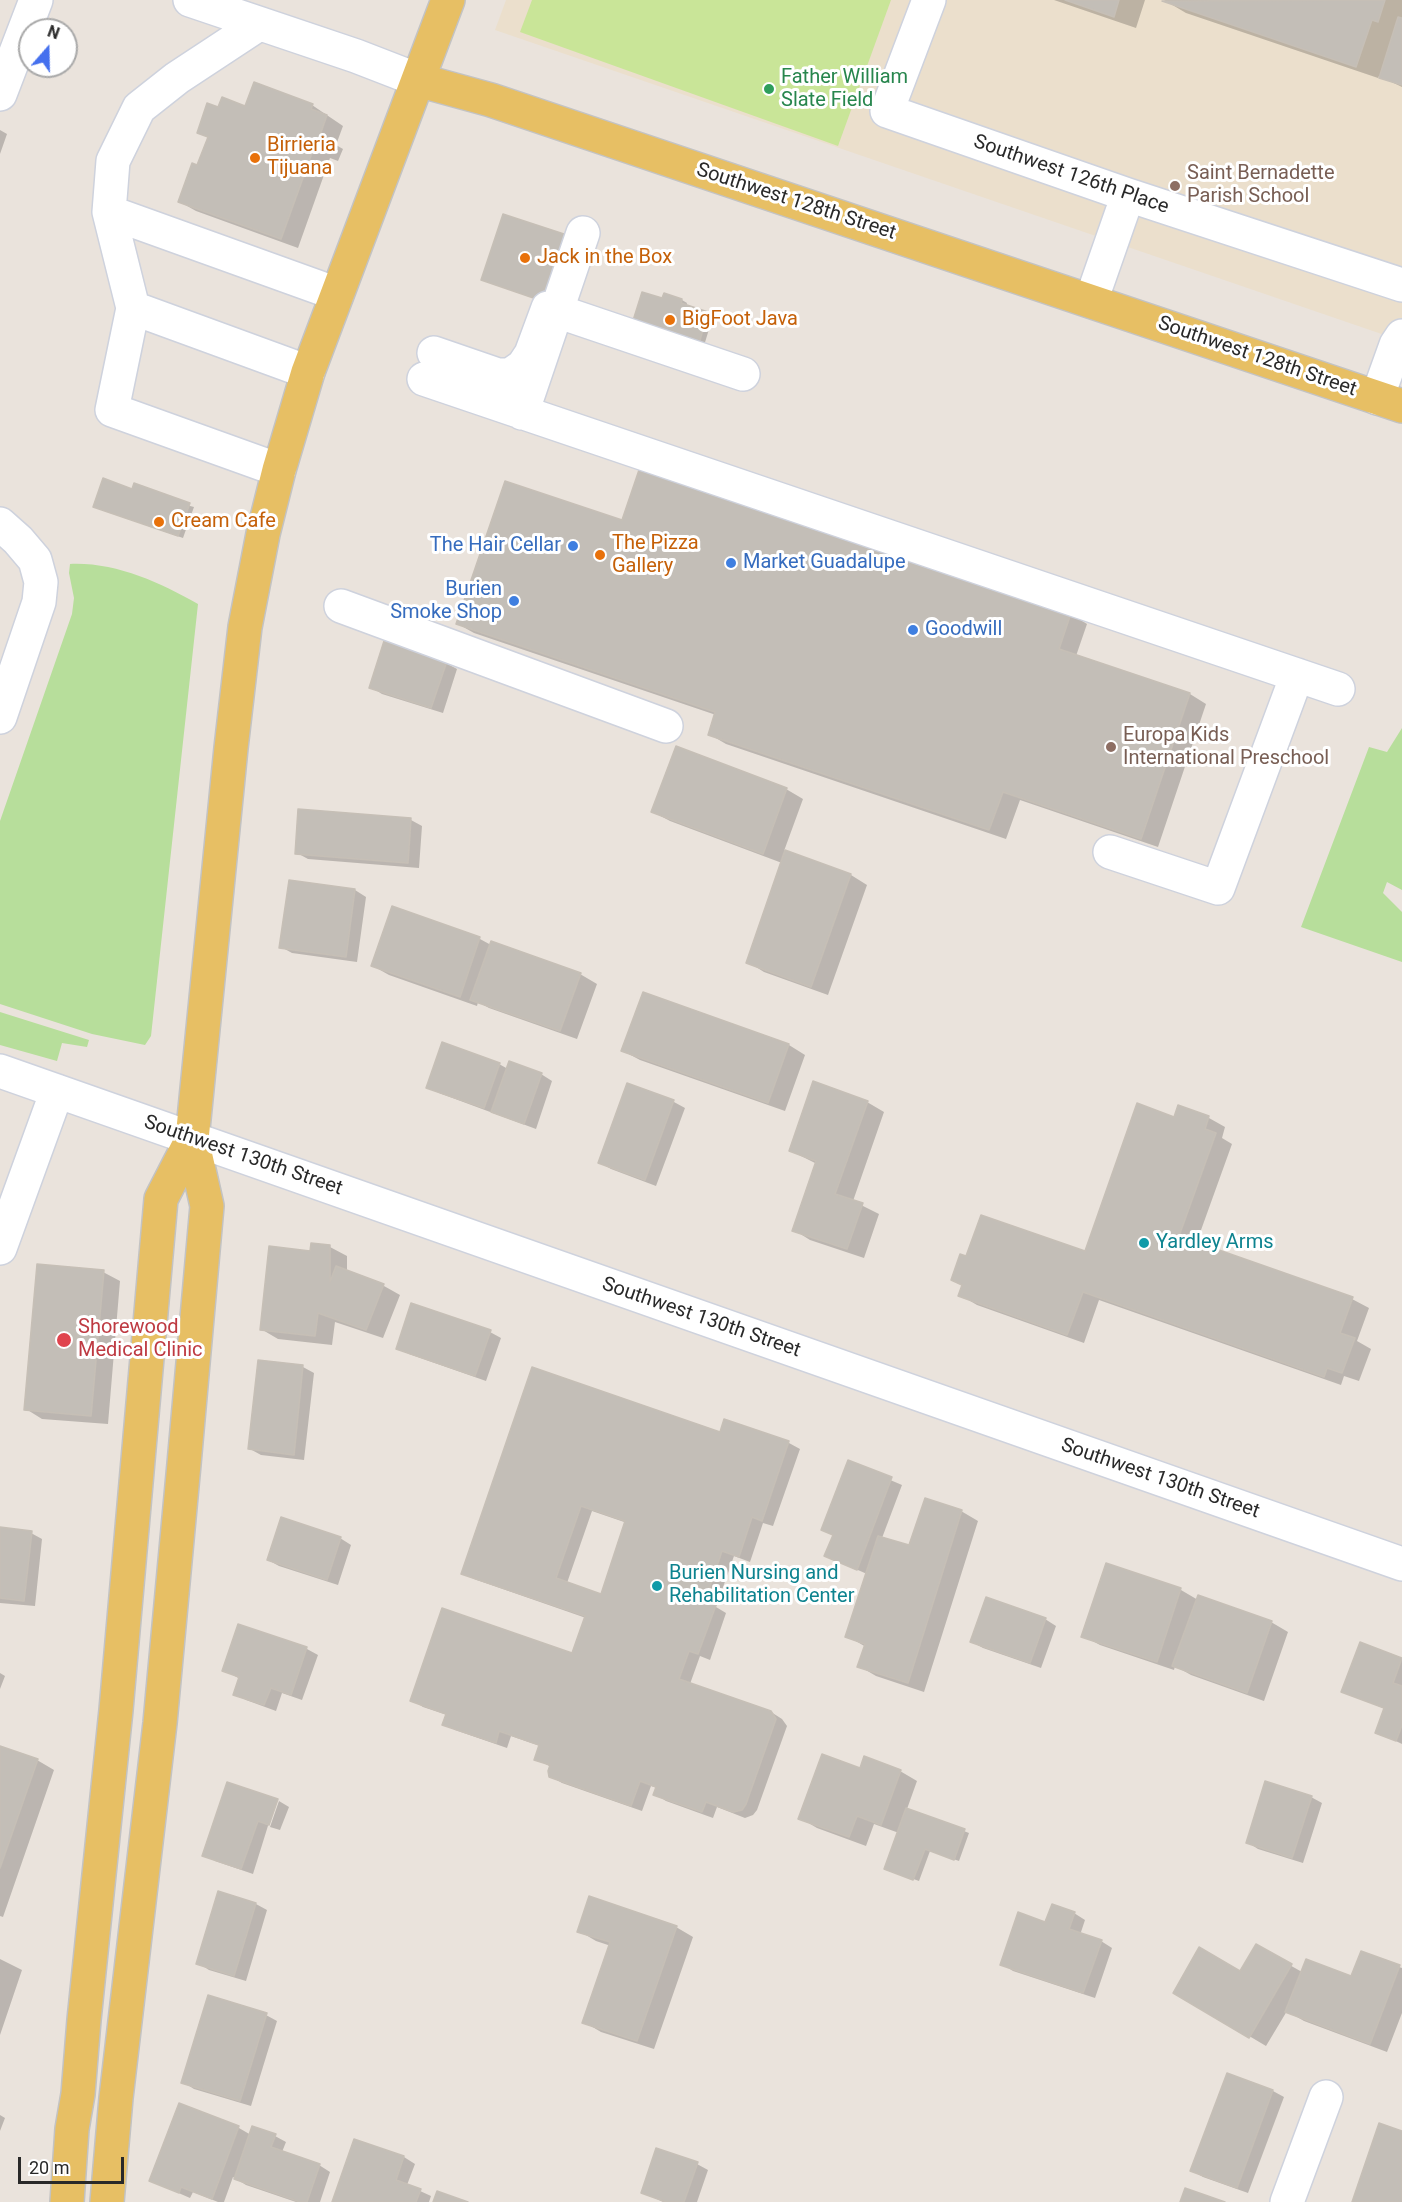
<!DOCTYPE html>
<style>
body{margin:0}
#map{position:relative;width:1402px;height:2202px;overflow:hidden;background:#eae3dc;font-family:Roboto,sans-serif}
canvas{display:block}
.north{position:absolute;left:18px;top:18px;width:60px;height:60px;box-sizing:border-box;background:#fff;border:2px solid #a9a9a9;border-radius:50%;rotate:20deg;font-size:16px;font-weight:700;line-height:24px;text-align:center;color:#292929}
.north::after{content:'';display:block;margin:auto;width:21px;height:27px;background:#4570ee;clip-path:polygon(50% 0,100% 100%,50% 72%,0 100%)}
.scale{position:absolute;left:18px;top:2157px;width:106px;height:27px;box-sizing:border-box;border:3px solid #292929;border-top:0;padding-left:8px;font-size:18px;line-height:21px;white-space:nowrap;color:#292929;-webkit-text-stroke:4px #fff;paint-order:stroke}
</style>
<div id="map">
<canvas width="1402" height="2202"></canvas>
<div class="north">N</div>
<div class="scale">20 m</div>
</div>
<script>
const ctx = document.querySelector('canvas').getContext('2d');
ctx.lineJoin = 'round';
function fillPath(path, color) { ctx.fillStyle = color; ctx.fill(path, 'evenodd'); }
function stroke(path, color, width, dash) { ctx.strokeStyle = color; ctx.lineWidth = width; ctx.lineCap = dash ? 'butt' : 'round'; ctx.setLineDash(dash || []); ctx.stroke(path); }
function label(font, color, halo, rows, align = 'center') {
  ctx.font = font + ' Roboto,sans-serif'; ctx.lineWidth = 6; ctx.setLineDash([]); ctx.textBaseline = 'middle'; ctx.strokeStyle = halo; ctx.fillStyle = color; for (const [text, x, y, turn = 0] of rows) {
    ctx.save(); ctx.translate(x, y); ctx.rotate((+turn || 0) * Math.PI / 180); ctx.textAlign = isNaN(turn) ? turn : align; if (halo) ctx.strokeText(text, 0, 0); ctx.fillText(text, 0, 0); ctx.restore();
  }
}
fillPath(new Path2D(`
 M506,0H1402V341L495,30Z`), '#ebdfcc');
fillPath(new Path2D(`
 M70,564C115,562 159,582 198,604L151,1036L145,1045L92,1034L0,1004V821L72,614L74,598L69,573Z
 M1402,728V890L1387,882L1383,893L1402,912V962L1301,927L1369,747L1387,752Z
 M0,1012L89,1040L87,1047L62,1043L57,1061L0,1045Z`), '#b7de9b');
fillPath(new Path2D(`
 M532,0H891L838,146L520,32Z`), '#c9e598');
fillPath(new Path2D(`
 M1054,0H1145L1136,28Z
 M1164,0H1402V87L1379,76L1378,78L1186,13Z
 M312,105L343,126L336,145L343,149L338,161L330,158L298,248L196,211L180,202L198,167L209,138L198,132L219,109Z
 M0,130L7,134L0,154Z
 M663,300H682L687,303L686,307L713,316L703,349Z
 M133,491L194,507L183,538L99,509Z
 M623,522L1071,614L1087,624L1076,656L1190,694L1206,704L1158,847L1020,800L1006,839L726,744L709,734L716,715L474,633L458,624Z
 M446,663L457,669L443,713L382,694L371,687Z
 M786,789L803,799L784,851L851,875L867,885L828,995L764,972L748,962L782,863L670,821L653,812Z
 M300,811L411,820L422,826L419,868L308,859L297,853Z
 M290,881L355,890L366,897L357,962L292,953L281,947Z
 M393,908L480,939L491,945L580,974L597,984L577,1039L489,1008L478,1002L477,1006L389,975L373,966Z
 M644,994L789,1045L805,1055L785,1111L640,1060L623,1051Z
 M499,1064L508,1069L541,1074L552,1081L536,1129L439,1093L428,1087Z
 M628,1085L674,1102L685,1108L656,1186L611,1169L600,1163Z
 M867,1102L884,1112L853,1201L879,1214L864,1258L810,1240L794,1230L817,1164L791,1151Z
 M1179,1107L1209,1118L1225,1127L1222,1138L1232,1144L1196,1244L1352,1299L1369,1308L1357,1341L1371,1349L1359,1381L1344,1376L1341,1385L1099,1300L1084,1343L977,1305L960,1295L963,1286L952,1280L967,1258L1085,1253L1175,1119Z
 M330,1247L347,1256V1272L384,1286L400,1295L383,1338L335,1322L332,1345L278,1339L261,1329L312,1253Z
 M103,1272L120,1281L108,1424L42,1419L26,1409Z
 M490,1332L501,1338L486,1381L409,1354L398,1348Z
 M259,1362L303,1367L314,1373L304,1460L261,1455L250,1449Z
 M533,1369L721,1434L725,1421L789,1443L800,1449L773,1526L763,1523L750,1562L734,1556L716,1607L726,1613L710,1660L700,1656L690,1684L771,1712L782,1719L787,1726L757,1810L753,1815L745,1818L717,1807L713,1818L666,1801L655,1794L657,1788L651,1786L642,1811L562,1783L550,1776L551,1767L536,1759L540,1746L511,1736L507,1748L455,1730L444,1724L447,1715L423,1707L412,1700L573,1655L586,1618L474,1579L463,1573ZM592,1511L627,1523L602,1596L567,1583Z
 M848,1462L902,1485L882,1538L910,1547L961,1511L978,1521L924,1692L876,1676L859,1666L866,1647L847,1636L867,1574L826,1556L834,1536L823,1529Z
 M0,1529L31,1533L42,1539L35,1606L0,1603Z
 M340,1538L351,1545L338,1585L279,1566L268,1560Z
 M1107,1565L1181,1590L1198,1600L1271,1622L1288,1632L1264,1701L1191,1675L1175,1666L1174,1670L1100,1645L1083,1636Z
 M1045,1619L1056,1626L1041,1668L983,1648L972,1642Z
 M239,1626L307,1649L318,1655L302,1700L282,1693L276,1711L246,1700L235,1694L240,1679L224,1670Z
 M1361,1644L1402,1660V1744L1377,1732L1385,1709L1343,1691Z
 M0,1673L5,1676L0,1689Z
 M0,1747L37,1760L54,1770L3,1917L0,1916Z
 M861,1770L900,1771L917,1781L907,1809L969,1833L959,1861L930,1851L919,1881L891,1871L899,1833L874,1824L866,1846L817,1828L800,1818Z
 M1311,1797L1322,1803L1303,1863L1258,1849L1247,1842Z
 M276,1800L253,1874L215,1861L204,1855Z
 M279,1801L289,1807L280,1830L270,1827Z
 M219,1893L256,1904L267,1910L246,1981L209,1970L198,1963Z
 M1074,1913L1085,1920L1080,1935L1101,1941L1112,1948L1095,1998L1013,1971L1002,1964L1046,1923Z
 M676,1927L693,1937L654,2049L601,2032L584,2022L611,1946L596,1941L579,1931Z
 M1256,1946L1302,1972L1352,1978L1399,1967L1402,1968V2013L1387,2052L1304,2021L1287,2011L1266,2046L1175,1992L1241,1973Z
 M0,1959L22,1970L0,2035Z
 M266,2015L277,2021L251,2106L194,2089L183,2082Z
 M1228,2075L1273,2091L1284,2097L1248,2193L1203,2177L1192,2171Z
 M180,2105L239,2128L251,2135L275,2136L286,2142L282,2152L319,2165L330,2172L320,2202H296L246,2185L233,2177L224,2202H218L193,2192L190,2198L151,2181Z
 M0,2115L5,2118L0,2131Z
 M355,2141L404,2157L415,2164L407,2185L431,2196L429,2202H333Z
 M697,2164L708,2170L697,2202H663L643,2192Z`), '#0003');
const building = new Path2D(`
 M1065,0H1119L1114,17Z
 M1385,0L1378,22L1372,20L1356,67L1162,1Z
 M1398,17L1402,18V85L1379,78Z
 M254,82L313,104L311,109L327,115L320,135L327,138L321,153L313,150L281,239L178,202L192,163L197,165L208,137L197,133L207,103L218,107L222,97L245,106Z
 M503,214L570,236L548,303L481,280Z
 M642,292L662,298L664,293L682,299L681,303L708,312L698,347L631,327Z
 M640,467L1071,613L1059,649L1190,693L1141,839L1003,792L989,830L708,735L715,712L456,624L505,481L622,520Z
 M103,478L132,489L134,483L190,503L178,536L93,507Z
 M384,641L447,661L431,708L369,688Z
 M676,746L787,788L763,854L651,812Z
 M298,809L411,818L408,863L295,854Z
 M785,850L851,874L811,987L746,963Z
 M289,880L355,889L346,957L279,948Z
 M392,906L480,937L460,997L371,966Z
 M491,941L581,973L560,1031L470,1000Z
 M643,992L789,1044L768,1103L621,1051Z
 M442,1042L500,1063L484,1108L426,1088Z
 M509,1061L542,1073L524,1124L491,1112Z
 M813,1081L868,1101L835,1194L863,1203L847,1249L792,1231L816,1161L789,1151Z
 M627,1083L674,1100L645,1180L598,1163Z
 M1137,1103L1174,1117L1178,1105L1209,1116L1205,1129L1216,1133L1179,1236L1353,1297L1340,1333L1355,1338L1342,1373L1327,1368L1324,1377L1083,1292L1067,1335L958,1296L962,1285L951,1280L960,1254L966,1256L981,1215L1085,1251Z
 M311,1243L330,1245V1282L336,1266L384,1284L366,1330L318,1313L315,1336L260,1330L269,1246L310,1251Z
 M37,1264L104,1270L91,1416L24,1410Z
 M411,1303L491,1330L475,1376L396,1349Z
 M258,1360L303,1365L294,1455L248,1449Z
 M532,1367L720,1432L724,1419L789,1441L762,1521L752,1517L739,1557L722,1551L705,1601L716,1605L698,1654L689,1651L679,1679L771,1711L776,1719L746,1804L742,1810L733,1812L706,1802L702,1812L653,1795L656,1787L640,1781L631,1806L549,1777L548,1771L550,1765L534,1760L539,1745L499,1731L496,1743L442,1725L446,1714L410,1701L442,1608L572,1653L585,1616L461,1574ZM581,1506L625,1521L601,1594L556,1578Z
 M848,1460L892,1477L857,1570L824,1556L833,1535L821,1530Z
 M925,1498L962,1510L908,1683L857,1667L865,1644L845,1637L878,1536L909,1545Z
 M281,1517L341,1537L327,1580L267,1560Z
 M0,1527L32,1531L24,1601L0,1598Z
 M1106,1563L1181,1588L1157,1662L1081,1637Z
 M1198,1595L1272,1621L1247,1693L1172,1666Z
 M986,1597L1046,1618L1030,1663L970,1642Z
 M238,1624L307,1647L291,1695L271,1688L264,1705L233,1695L239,1677L222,1671Z
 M1360,1642L1402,1658L1393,1683L1402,1686V1725L1396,1741L1375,1733L1384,1708L1341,1692Z
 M0,1746L38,1759L0,1868Z
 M822,1754L860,1768L864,1756L901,1770L881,1825L857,1816L849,1837L798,1819Z
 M1265,1781L1312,1796L1292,1858L1246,1843Z
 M227,1782L278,1799L269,1825L258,1821L241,1869L202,1856Z
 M906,1808L965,1829L954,1860L925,1849L913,1880L884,1869Z
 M218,1891L256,1903L234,1976L196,1964Z
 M589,1896L677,1926L637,2041L582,2023L610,1942L577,1932Z
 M1052,1904L1075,1912L1069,1929L1102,1940L1083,1993L1000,1965L1018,1912L1045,1922Z
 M1256,1944L1292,1964L1249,2038L1173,1993L1199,1947L1240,1971Z
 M1361,1951L1400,1965L1370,2044L1285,2012L1306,1959L1351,1976Z
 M208,1995L267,2013L240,2101L181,2083Z
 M1227,2073L1273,2090L1237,2188L1190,2171Z
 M179,2103L239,2126L212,2199L181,2187L179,2193L149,2181Z
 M1379,2123L1402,2131V2202H1352Z
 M252,2126L276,2134L271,2147L320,2164L307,2202H300L234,2179Z
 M354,2139L404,2156L396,2180L421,2189L416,2202H332Z
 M656,2148L698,2162L684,2202H666L641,2193Z
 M1185,2188L1225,2202H1180Z
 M437,2191L468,2202H433Z`);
fillPath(building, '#c3beb7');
stroke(building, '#c6bfb6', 1.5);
const minor = new Path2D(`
 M190,0L356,56L418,80
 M929,0L887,111L1128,195L1402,285
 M259,24L177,78L139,108L113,161L109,212L133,308L308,372
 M0,94L36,0
 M109,212L337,294
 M1091,301L1128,195
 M133,308L112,410L279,470
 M434,353L498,375H510L523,366L531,354L548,308L743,374
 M424,379L1338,689
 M1377,398L1396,345L1402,336
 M522,413L583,233
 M0,524L18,540L35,560L41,582L39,602L0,717
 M341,606L666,726
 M1110,852L1218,888L1297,675
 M0,1071L1402,1564
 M0,1248L57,1091
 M1287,2202L1326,2097`);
const major = new Path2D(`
 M418,80L491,100L1402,406
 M67,2202L72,2129L78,2094L84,2020L116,1710L161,1199L192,1139
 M107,2202L116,2098L160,1723L184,1464L207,1206L192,1139L231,748L245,627L263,534L279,470L308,372L448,0`);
stroke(minor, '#ced2dd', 36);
stroke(major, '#c3c3c3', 36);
stroke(minor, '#fff', 33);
stroke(major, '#e7bf64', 33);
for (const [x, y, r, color] of [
 [769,89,6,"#2e9e5b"],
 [255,158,6,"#e8710a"],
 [1175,186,6,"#8d6e63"],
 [525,258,6,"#e8710a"],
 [670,320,6,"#e8710a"],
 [159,522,6,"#e8710a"],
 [573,546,6,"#3f7fe0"],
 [600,555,6,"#e8710a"],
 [731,563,6,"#3f7fe0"],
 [514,601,6,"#3f7fe0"],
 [913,630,6,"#3f7fe0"],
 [1111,747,6,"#8d6e63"],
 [1144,1243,6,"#0f9aa8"],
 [64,1340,8,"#e0444e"],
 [657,1586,6,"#0f9aa8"]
]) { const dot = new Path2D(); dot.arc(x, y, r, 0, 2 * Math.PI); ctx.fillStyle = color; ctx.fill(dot); stroke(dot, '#fff', 2); }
label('20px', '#27864d', '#fff', [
 ["Father William",781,78],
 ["Slate Field",781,101]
], 'left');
label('20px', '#c56008', '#fff', [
 ["Birrieria",267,146],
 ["Tijuana",267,169],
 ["Jack in the Box",537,258],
 ["BigFoot Java",682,320],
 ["Cream Cafe",171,522],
 ["The Pizza",612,544],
 ["Gallery",612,567]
], 'left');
label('20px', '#785e54', '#fff', [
 ["Saint Bernadette",1187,174],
 ["Parish School",1187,197],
 ["Europa Kids",1123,736],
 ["International Preschool",1123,759]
], 'left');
label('20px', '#292929', '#fff', [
 ["Southwest 126th Place",1071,175,19],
 ["Southwest 128th Street",796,202,18],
 ["Southwest 128th Street",1257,357,19],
 ["Southwest 130th Street",243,1156,19],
 ["Southwest 130th Street",701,1318,19],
 ["Southwest 130th Street",1160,1479,19]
]);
label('20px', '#366cbe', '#fff', [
 ["The Hair Cellar",561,546],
 ["Market Guadalupe",743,563,"left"],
 ["Burien",502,590],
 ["Smoke Shop",502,613],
 ["Goodwill",925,630,"left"]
], 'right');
label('20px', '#0d838f', '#fff', [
 ["Yardley Arms",1156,1243],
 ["Burien Nursing and",669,1574],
 ["Rehabilitation Center",669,1597]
], 'left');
label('20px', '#be3a42', '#fff', [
 ["Shorewood",78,1328],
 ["Medical Clinic",78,1351]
], 'left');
</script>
